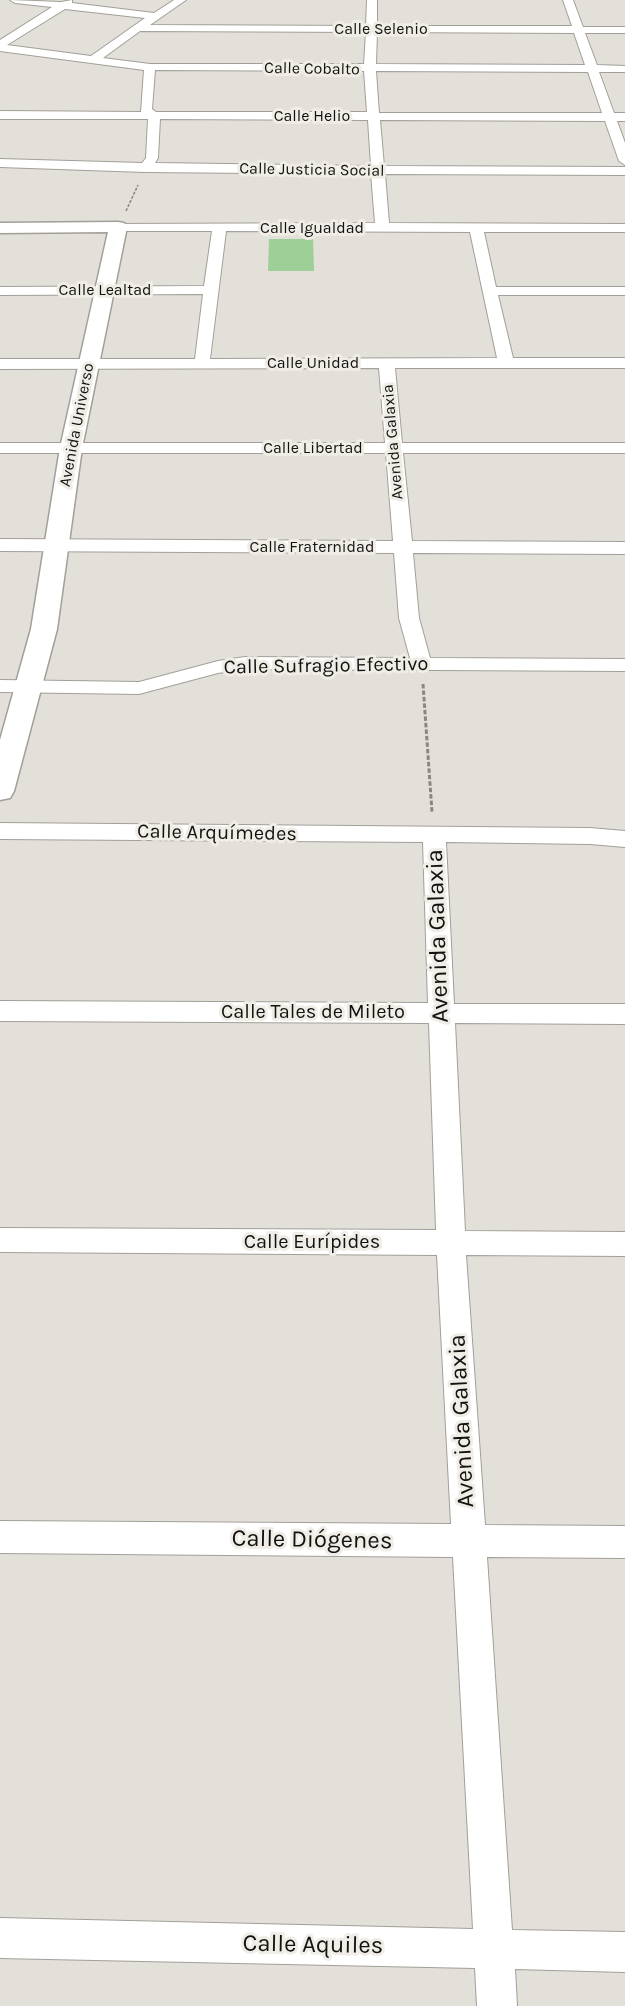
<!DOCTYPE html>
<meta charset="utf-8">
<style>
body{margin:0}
canvas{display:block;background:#e3e0d9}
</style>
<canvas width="625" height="2006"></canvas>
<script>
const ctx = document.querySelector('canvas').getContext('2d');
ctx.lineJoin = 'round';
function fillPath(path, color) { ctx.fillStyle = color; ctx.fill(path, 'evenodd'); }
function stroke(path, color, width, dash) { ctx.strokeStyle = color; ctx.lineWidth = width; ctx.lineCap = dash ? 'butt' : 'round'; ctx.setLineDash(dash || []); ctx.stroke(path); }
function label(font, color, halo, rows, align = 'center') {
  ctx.font = font + ' Karla,sans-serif'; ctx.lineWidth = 6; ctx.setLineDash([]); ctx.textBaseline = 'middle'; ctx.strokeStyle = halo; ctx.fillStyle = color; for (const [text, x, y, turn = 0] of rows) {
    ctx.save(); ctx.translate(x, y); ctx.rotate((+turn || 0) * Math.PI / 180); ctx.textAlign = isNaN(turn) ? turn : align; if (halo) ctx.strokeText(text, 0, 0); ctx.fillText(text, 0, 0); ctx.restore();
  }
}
fillPath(new Path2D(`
 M269,239H313L314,271H268Z`), '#9dcf96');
const street = new Path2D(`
 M10,0L61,2L72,0V3L154,13L174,0H186L150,25L366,26L367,0H377V26H572L563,0H573L583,27H625V33H585L597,65L625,66V72H599L614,113H625V121H617L625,143V165L619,161L605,121L380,120L384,166L625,167V175L385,174L389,223L625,224V232H484L496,287H625V295H498L513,358H625V368H395L402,443H625V453H403L412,541L625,542V554L413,553L419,618L430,658L625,659V671L245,669L218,673L139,694L0,692V680L139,682L218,661L245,657L410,658L399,618L394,553L0,551V539L393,541L386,453H0V443H385L379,368L0,369V359H195L203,294L0,295V287L204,286L212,231H118L113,230L111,227L113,224L375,223L371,174L145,172L0,167V159L142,163L146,158L148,119H0V111L141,112L144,70L0,51V40L52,7L15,3ZM65,9L145,18L91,56L7,45ZM140,31L366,32L364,64H150L103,58ZM377,32L574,33L585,65L376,64ZM155,70L364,71L367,112H156L152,109ZM376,71L588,72L602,113H379ZM160,119L368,120L371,166L155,163L158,158ZM226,231L470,232L497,358L210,359Z
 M0,823L590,828L625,831V847L590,844L446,842L454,1004H625V1024L455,1023L465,1231L625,1232V1256L466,1255L485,1525L625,1526V1558L487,1557L512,1930L625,1932V1972L515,1969L517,2006H477L475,1968L0,1958V1918L473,1929L453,1557L0,1553V1521L451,1524L437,1255L0,1252V1228L436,1230L429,1023L0,1021V1001L428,1003L423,842L0,839Z`);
const secondary = new Path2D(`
 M118,222L124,223L127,227L82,448L57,629L14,791L10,798L0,800V740L31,629L60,448L108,232L0,233V223Z`);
stroke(street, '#a29f99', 2);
stroke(secondary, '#a29f99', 3);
stroke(new Path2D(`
 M126,211L138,185`), '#8a8783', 1.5, [3, 1.5]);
stroke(new Path2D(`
 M423,684L432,812`), '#8a8783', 3, [4.5, 2]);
fillPath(street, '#fff');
fillPath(secondary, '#fff');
label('16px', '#131210', '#f0ede6', [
 ["Calle Selenio",381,29],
 ["Calle Cobalto",312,69,1],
 ["Calle Helio",312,116],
 ["Calle Justicia Social",312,170,1],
 ["Calle Igualdad",312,228],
 ["Calle Lealtad",105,290],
 ["Calle Unidad",313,363],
 ["Avenida Universo",77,425,-79],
 ["Avenida Galaxia",393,442,-95],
 ["Calle Libertad",313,448],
 ["Calle Fraternidad",312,547]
]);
label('20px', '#131210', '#f0ede6', [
 ["Calle Sufragio Efectivo",326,666,-1],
 ["Calle Arquímedes",217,833,1],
 ["Calle Tales de Mileto",313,1012],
 ["Calle Eurípides",312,1242]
]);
label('24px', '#131210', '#f0ede6', [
 ["Avenida Galaxia",438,936,-92],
 ["Avenida Galaxia",462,1421,-93],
 ["Calle Diógenes",312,1540,1],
 ["Calle Aquiles",313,1945,1]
]);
</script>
